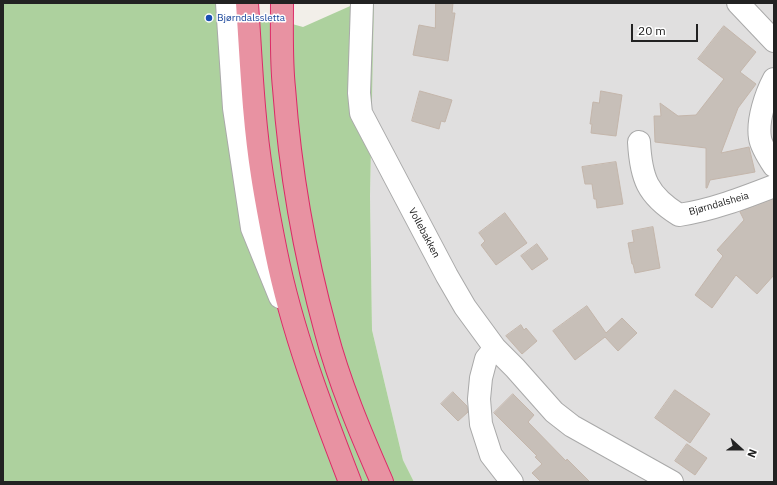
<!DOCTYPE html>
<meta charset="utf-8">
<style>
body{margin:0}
#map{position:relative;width:777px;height:485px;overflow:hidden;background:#f2efe9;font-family:"IBM Plex Sans",sans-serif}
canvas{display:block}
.frame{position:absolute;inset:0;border:4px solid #222;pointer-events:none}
.north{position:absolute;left:721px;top:429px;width:40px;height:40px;-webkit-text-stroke:3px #fff;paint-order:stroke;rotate:111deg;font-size:11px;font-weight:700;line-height:16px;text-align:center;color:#222}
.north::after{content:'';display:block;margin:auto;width:14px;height:18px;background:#222;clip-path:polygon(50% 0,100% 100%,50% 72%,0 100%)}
.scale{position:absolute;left:631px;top:24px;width:67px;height:18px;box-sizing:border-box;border:2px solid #222;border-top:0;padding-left:5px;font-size:12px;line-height:14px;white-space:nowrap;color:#222;-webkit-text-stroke:3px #fff;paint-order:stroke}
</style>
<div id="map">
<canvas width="777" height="485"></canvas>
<div class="frame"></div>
<div class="north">N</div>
<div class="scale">20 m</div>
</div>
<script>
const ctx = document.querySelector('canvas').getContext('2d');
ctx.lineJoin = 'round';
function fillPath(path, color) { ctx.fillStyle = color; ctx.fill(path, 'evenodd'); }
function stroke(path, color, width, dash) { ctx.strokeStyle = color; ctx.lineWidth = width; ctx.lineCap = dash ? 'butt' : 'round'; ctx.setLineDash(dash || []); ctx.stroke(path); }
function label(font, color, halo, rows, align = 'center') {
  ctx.font = font + ' "IBM Plex Sans",sans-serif'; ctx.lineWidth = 3; ctx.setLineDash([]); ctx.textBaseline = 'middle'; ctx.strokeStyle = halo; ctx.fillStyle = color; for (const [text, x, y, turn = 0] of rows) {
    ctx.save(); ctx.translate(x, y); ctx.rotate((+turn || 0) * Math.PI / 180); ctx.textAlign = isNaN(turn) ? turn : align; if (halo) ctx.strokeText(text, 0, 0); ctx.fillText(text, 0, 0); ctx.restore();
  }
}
fillPath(new Path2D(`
 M374,3H774V482H414L403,460L372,330L370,196Z`), '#e0dfdf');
fillPath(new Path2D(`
 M3,3H216L303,27L357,3H374L370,196L372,330L403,460L414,482H3Z`), '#add19e');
const building = new Path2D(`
 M436,3H453L452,13H455L448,61L413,55L419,25L435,28Z
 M724,26L756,52L740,72L756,84L738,108L721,153L749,147L755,172L710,180L707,188H706V148L655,142L654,116H661L660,103L678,116L696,115L724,79L698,59Z
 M420,91L452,100L445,122L441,121L439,129L412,121Z
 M601,91L622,95L616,136L591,133L592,124H590L593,102L599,103Z
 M616,162L623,204L597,208L596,199H594L592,184H585L582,167Z
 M774,199V275L757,294L736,275L712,308L695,295L723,256L717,250L744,220L740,212Z
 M505,213L527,243L496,265L481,245L485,241L479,233Z
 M653,227L660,268L635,273L633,264H632L628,243L634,242L632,231Z
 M537,244L548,259L532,270L521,256Z
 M587,306L606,333L622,318L637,333L618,351L605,337L575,360L553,331Z
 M521,325L524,330L526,328L537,341L522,354L506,336Z
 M675,390L710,414L690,443L655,418Z
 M453,392L467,406L468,412L458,421L441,404Z
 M513,394L534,415L528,422L566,461L567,459L590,482H541L532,473L542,464L535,457L537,456L494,413Z
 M687,444L707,458L695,475L675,461Z`);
fillPath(building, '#c7bfb8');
stroke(building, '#c4b6ab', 1);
const minor = new Path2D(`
 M227,3L234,108L252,228L280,297
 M362,3L359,93L361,113L447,276L465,307L495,348L515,368L554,412L572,426L672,482
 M738,3L774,41
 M774,79C766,94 757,120 760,138C761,145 770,160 774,166
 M639,142C641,178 647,195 679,215C712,210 743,198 774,186
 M495,348L486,359L481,378L479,399L481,424L491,455L512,482`);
const highway = new Path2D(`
 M247,3C251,60 253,118 262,175C266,201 271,227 276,252C292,331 321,407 350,482
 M282,3C282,31 281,60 284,88C290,170 304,252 326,332C339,382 361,434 382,482`);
stroke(minor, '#a9a9a9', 24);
stroke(highway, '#dc2a67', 24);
stroke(minor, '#fff', 22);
stroke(highway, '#e892a2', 22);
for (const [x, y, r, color] of [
 [209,18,4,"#1a4fb4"]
]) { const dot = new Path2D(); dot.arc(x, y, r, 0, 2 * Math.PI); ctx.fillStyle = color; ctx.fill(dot); stroke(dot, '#fff', 1.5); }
label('10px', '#164399', '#fff', [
 ["Bjørndalssletta",217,18]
], 'left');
label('10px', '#222', '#fff', [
 ["Bjørndalsheia",719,204,-16],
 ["Vollebakken",424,233,62]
]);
</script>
